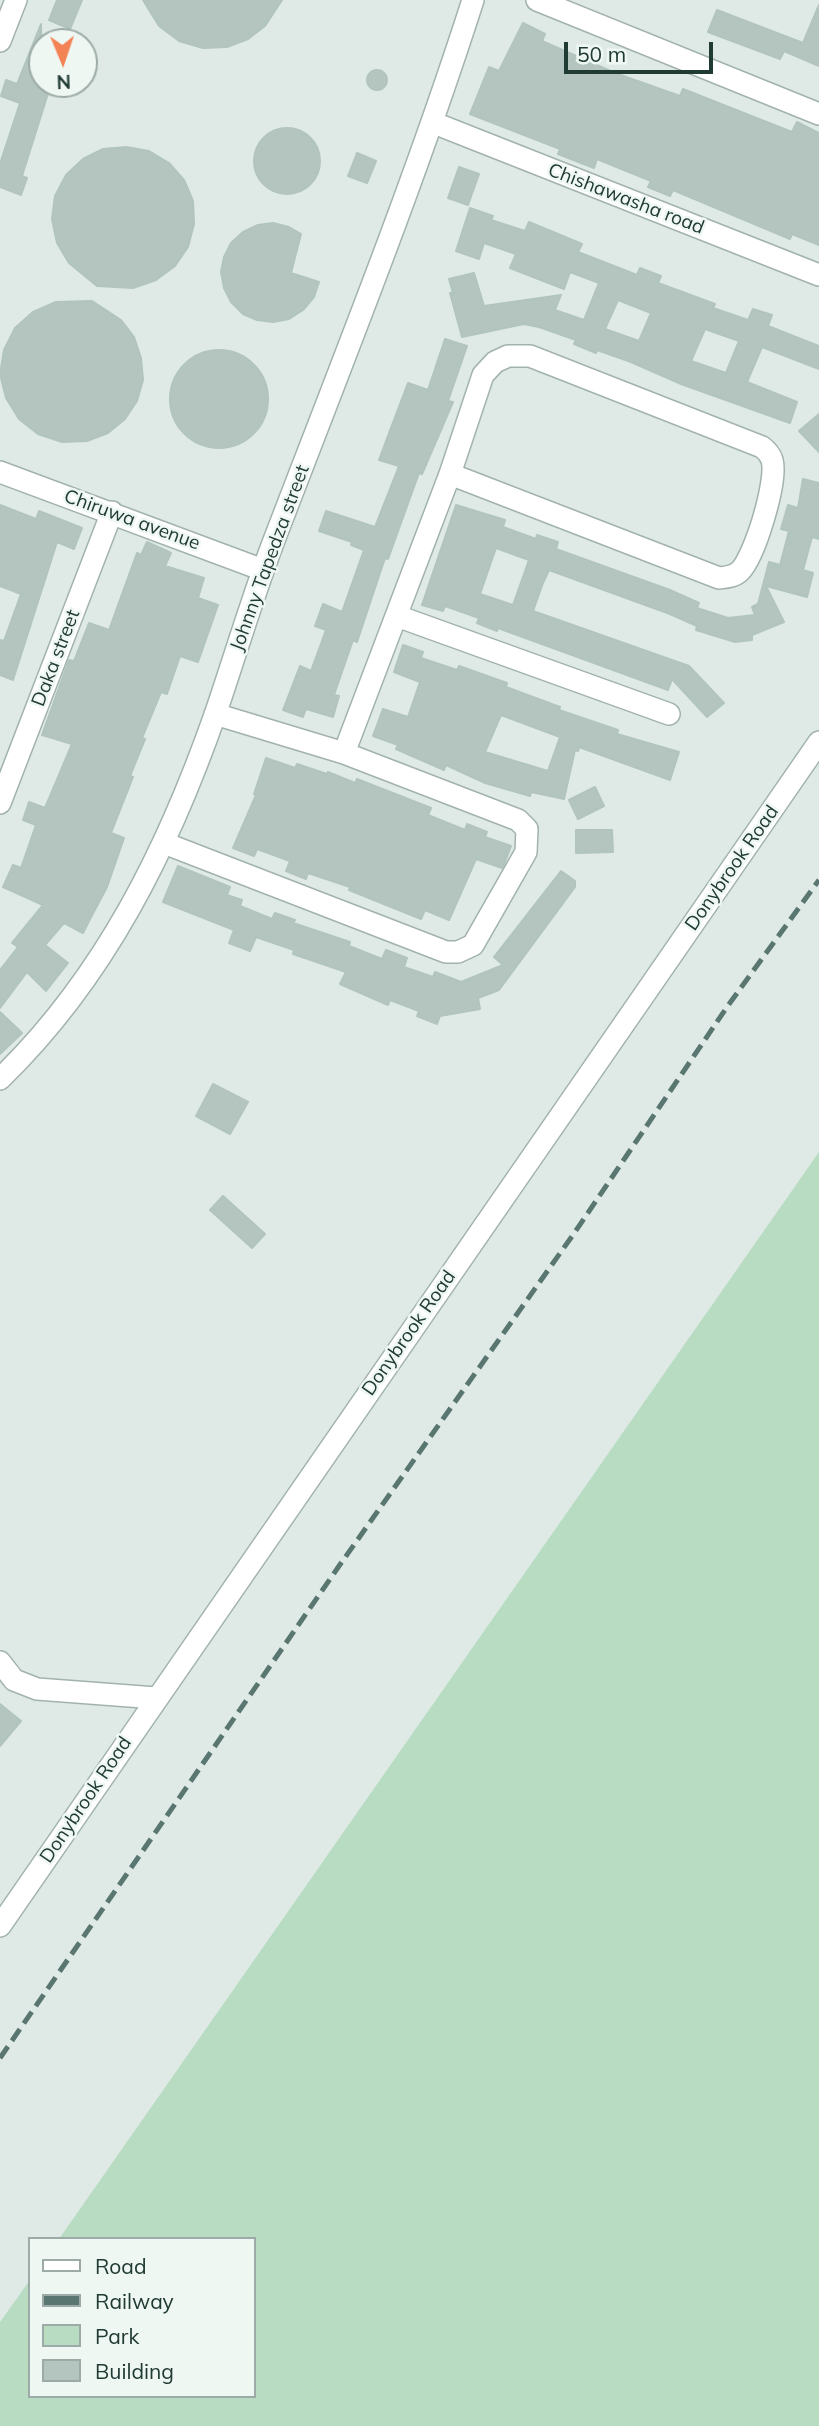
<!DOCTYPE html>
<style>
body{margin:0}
#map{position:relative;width:819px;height:2426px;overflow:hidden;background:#dfeae6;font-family:Mulish,sans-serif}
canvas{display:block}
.legend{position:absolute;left:28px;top:2237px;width:228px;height:161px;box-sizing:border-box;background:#eff7f3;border:2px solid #9caba7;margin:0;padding:9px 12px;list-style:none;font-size:21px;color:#203a34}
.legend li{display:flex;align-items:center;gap:14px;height:35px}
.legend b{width:35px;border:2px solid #9caba7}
.north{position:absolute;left:28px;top:28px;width:70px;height:70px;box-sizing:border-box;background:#eff7f3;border:2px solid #9caba7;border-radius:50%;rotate:178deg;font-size:19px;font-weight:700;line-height:28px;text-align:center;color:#203a34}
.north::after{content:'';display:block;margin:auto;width:24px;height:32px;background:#f38254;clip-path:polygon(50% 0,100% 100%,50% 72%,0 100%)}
.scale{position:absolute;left:564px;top:42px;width:149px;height:32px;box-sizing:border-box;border:4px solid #203a34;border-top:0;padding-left:9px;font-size:21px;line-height:24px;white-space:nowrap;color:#203a34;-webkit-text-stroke:5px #eff7f3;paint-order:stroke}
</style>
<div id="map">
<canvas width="819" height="2426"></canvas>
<ul class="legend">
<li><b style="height:9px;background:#fff"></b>Road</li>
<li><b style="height:9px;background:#5a7670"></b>Railway</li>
<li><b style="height:19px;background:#b7dcc2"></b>Park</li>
<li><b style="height:19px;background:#b4c5bf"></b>Building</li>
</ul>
<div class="north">N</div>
<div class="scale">50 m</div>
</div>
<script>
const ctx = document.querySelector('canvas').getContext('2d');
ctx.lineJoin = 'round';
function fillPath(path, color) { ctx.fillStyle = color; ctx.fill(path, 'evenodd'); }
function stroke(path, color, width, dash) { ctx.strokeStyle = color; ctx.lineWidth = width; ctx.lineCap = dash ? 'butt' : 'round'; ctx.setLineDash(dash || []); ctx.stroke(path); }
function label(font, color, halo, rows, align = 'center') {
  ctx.font = font + ' Mulish,sans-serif'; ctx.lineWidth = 5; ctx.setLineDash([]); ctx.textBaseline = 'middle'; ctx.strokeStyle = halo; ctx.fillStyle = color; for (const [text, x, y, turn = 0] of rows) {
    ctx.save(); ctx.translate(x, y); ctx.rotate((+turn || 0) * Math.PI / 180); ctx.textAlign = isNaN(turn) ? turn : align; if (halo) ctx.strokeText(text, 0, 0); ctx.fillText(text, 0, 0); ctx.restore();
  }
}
fillPath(new Path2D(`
 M819,1152V2426H0V2322L30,2280V2396H254V2239H59Z`), '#b7dcc2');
const building = new Path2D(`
 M57,0H82L70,29L49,20Z
 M143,0H282L265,26L248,39L227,47L203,48L179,41L159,26Z
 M819,5V66L784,51L780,59L708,32L717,10L803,43Z
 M523,23L545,34L542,41L615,73L680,96L683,89L792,132L797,122L819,133V245L792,234L790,239L673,190L670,196L648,187L651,181L597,159L594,168L558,154L560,149L470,114L489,67L499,71Z
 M41,24L42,84H51L22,176L27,178L21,195L0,187V164L20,103L1,96L6,80L17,84Z
 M367 80a10 10 0 1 1 20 0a10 10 0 1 1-20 0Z
 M254 161a33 33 0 1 1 66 0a33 33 0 1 1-66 0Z
 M126,147L149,151L169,163L184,180L193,201L194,224L188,247L175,266L156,280L133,288L97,286L69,263L57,243L52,219L55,196L66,175L83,159L103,149Z
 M357,153L376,161L367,183L348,176Z
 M459,167L479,174L468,205L448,198Z
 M470,208L493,216L491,220L525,231L529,222L582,244L578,252L637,275L640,268L661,276L658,283L715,304L713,308L748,320L753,309L772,315L768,326L819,346V369L762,347L747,382L797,402L790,423L681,384L631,362L597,350L596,353L574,344L576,340L539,327L524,324L462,337L450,293H453L449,279L474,273L484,306L561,295L555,310L584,320L599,283L570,272L564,289L510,268L516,254L484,243L479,259L456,251ZM618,300L651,313L639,341L605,329ZM705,329L739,341L726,373L691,361Z
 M273,223L289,227L301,234L291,273L319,282L314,297L303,310L289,319L273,322L257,320L243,314L231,302L224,288L221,272L224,257L231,243L243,232L258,225Z
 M92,301L121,320L134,337L141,358L143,380L137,401L125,419L108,433L87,441L62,442L38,434L19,419L6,398L0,374L4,350L15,328L33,312L56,302Z
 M445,339L467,346L448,401L453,402L422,474L419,473L388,559L385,558L357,642L353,640L334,695L339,696L333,717L306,709L303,717L283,710L300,666L311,671L326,630L315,626L323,604L342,612L364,550L351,545L352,542L319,531L326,511L375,527L399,466L379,460L386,441L408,383L428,390Z
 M170 399a49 49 0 1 1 98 0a49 49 0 1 1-98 0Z
 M819,414V452L799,431Z
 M803,479L819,483V539L812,537L803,570L813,573L807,597L766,586L784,622L752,635V640L735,642L696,630L697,626L670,614L549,570L543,583L533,611L689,666L724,703L707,717L672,679L668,690L498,628L497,631L477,623L479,618L445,606L443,611L422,605L456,505L505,520L503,527L536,539L537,535L558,542L556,549L670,590L699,603L697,608L728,618L755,615L752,607L758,604L769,562L780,565L789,531L781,529L788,505L798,508ZM496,548L529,560L513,605L480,594Z
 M0,505L36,519L39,511L82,528L74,549L57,542L13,680L0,675V640L4,641L21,594L0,586Z
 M147,542L171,553L165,566L204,578L198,598L218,605L198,662L180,656L167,694L161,692L142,738L145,739L130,776L133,777L111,833L124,838L107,887L89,921L83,933L64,923L45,945L68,963L46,991L27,972L0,1008V970L18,947L12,943L43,905L3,887L13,865L21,868L36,825L23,820L29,802L45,808L72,744L42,735L69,660L74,661L89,623L109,630L137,553L141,555Z
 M403,645L423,652L421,658L457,670L459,666L507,683L506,687L560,707L559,710L618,730L617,734L679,752L670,780L579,747L578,751L575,750L564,799L531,792L530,796L485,783L446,765L444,770L396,749L398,745L373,736L383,709L408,717L420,682L394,672ZM501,715L560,737L548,771L485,752Z
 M266,758L295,768L297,764L327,774L328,772L355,783L357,779L431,808L428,815L465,830L467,824L487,832L485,837L511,846L505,862L502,868L476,859L449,920L425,910L421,919L349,890L350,887L308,873L306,879L286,871L290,861L257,849L254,856L233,848L256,795L254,794Z
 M595,787L604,806L578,819L569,800Z
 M576,830H612L613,852L576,853Z
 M178,866L230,887L227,895L242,900L240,906L272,919L275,913L295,920L293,923L350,942L349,946L382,959L386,950L407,958L404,967L433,977L435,972L461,982L503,965L494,957L561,871L575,881V887L499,990L478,998L480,1009L440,1016L437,1024L417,1016L419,1011L390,1000L388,1005L340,984L346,972L293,954L294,950L256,937L250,951L229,943L234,930L163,902Z
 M0,1012L22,1033L0,1054Z
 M213,1084L248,1102L230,1134L196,1116Z
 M223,1196L265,1234L252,1248L210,1210Z
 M0,1704L21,1721L0,1746Z`);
fillPath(building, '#b4c5bf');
stroke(building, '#b1c4bd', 2);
const minor = new Path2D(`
 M537,0L819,114
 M0,41L16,0
 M434,123L819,275
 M0,472L263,570
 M397,616L669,714
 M344,753L450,474L483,375L495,362L508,356H530L762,447C766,450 770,454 772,460C778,480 755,556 740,571C734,577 727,577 719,578L450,474
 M0,803L112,512
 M164,843L446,952H458L473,945L526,852L527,829L518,820L344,753L215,714
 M0,1079C105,977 168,849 216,712C235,656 252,599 273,543C342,363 414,184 473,0
 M0,1662L14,1680L37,1689L156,1698`);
const tertiary = new Path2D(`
 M0,1926L819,742`);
stroke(minor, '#a2b2ad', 24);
stroke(tertiary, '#a2b2ad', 24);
stroke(minor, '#fff', 21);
stroke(tertiary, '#fff', 21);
stroke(new Path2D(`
 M0,2058L339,1566L575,1232L727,1007L819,880`), '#5a7670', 5, [14, 7]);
label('19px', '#203a34', '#eff7f3', [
 ["Chishawasha road",626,199,21],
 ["Chiruwa avenue",132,520,20],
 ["Johnny Tapedza street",270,558,-70],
 ["Daka street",56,658,-69],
 ["Donybrook Road",732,868,-55],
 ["Donybrook Road",409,1333,-55],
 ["Donybrook Road",86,1800,-56]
]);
</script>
